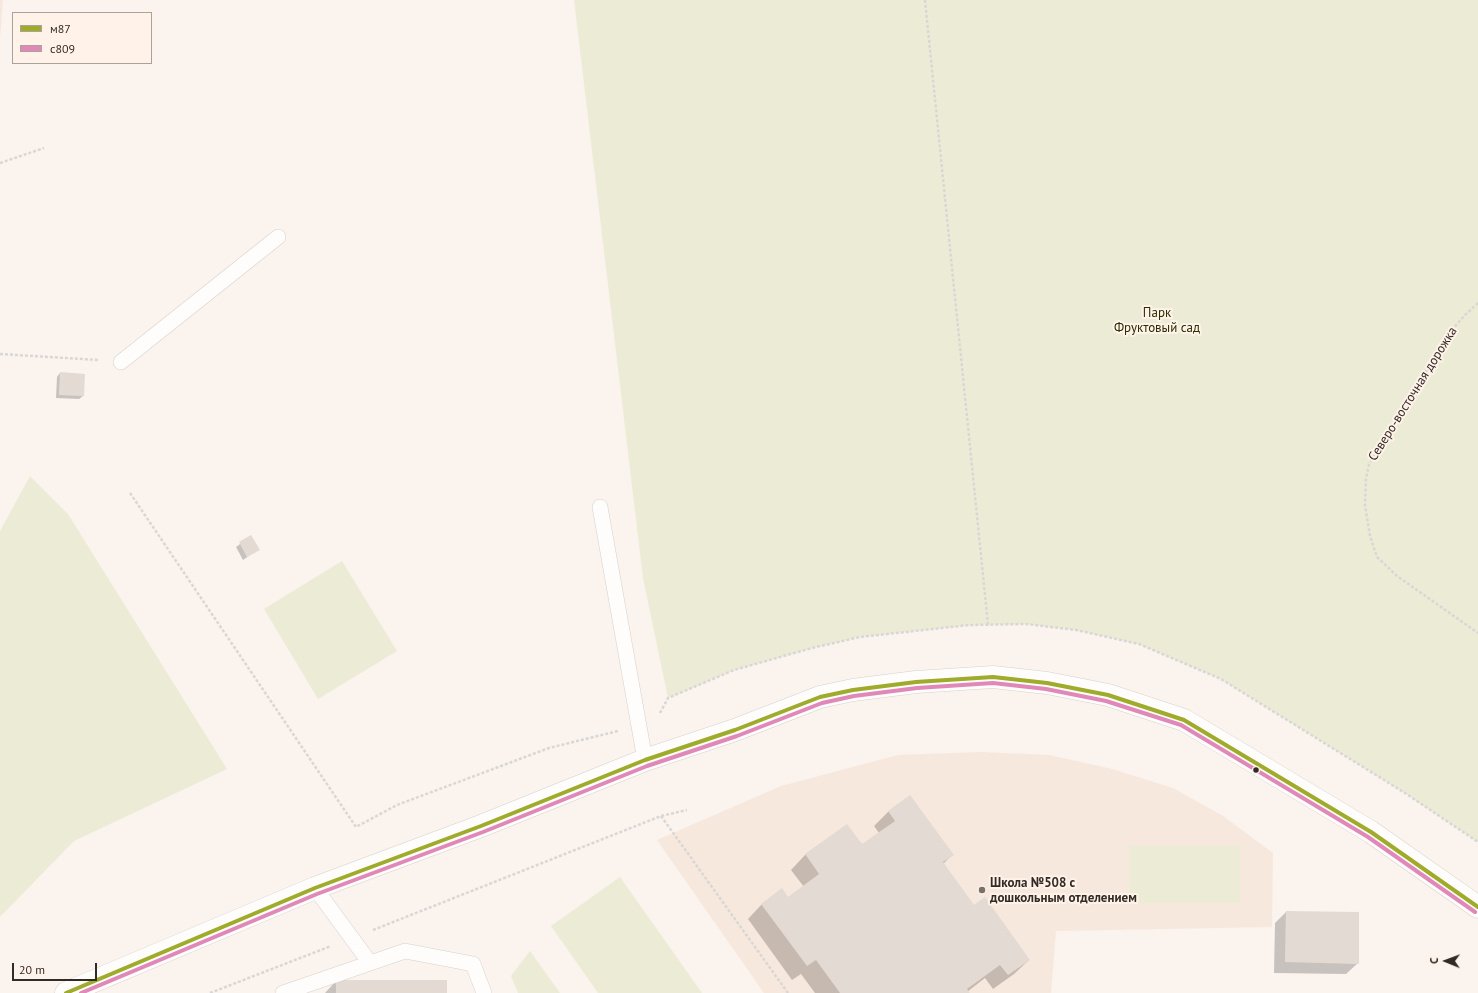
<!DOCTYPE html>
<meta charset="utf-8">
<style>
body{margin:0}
#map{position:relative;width:1478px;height:993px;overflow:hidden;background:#faf3ee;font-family:"PT Sans",sans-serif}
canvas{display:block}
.legend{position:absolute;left:12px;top:12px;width:140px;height:52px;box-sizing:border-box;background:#fff2e9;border:1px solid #ada29b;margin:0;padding:5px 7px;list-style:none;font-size:12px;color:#322b25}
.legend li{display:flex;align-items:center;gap:8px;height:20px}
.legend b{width:20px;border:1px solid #ada29b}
.north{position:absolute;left:1426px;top:941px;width:40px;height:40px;-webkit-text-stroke:3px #fff2e9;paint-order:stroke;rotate:271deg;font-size:11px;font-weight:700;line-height:16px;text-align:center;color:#322b25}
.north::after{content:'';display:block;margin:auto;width:14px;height:18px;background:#322b25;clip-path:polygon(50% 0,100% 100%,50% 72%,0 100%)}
.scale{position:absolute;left:12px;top:963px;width:85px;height:18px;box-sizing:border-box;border:2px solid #322b25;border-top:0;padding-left:5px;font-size:12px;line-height:14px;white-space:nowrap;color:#322b25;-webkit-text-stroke:3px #fff2e9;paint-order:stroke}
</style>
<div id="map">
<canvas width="1478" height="993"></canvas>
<ul class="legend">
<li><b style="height:5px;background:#9fab2a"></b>м87</li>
<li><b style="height:5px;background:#e089b8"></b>с809</li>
</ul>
<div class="north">С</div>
<div class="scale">20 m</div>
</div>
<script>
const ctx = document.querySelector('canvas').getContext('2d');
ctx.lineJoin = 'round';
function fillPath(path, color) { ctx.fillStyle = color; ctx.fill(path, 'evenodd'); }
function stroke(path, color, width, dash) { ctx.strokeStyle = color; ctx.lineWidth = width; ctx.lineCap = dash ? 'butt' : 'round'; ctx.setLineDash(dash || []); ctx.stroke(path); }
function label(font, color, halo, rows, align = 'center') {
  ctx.font = font + ' "PT Sans",sans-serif'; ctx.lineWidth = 4; ctx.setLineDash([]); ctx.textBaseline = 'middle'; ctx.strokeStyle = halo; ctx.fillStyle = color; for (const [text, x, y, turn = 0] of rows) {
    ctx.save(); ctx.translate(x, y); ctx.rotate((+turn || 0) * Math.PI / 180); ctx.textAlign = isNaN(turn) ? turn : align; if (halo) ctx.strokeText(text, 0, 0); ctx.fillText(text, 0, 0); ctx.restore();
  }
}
fillPath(new Path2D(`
 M0,0H3L0,38Z`), '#f7e7dd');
fillPath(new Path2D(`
 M981,752L1049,755L1112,769L1173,788L1223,816L1273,853L1272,927L1056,931L1051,993H764L657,840L781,786L898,755Z`), '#f7e8dd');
fillPath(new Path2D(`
 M574,0H1478V842L1405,793L1221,679L1139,644L1076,630L1026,624L969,625L860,637L812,648L734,670L668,698L643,578Z
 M30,476L68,514L227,769L74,841L0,917V531Z
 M342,561L397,651L318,699L264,609Z
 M1129,846H1240V903H1129Z
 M620,877L702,993H598L551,926Z
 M530,951L560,993H518L511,976Z`), '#ececd6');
fillPath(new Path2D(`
 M60,373L83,396L79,399L56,398L57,377Z
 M251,536L259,549L243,560L236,547Z
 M910,796L952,855L943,864L974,906L1029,960L1014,974L993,989L985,978L967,992L968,993H815L801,974L792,980L748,919L762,904L788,898L804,887L791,870L805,855L847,825L862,846L879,833L874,826L888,812Z
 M1286,912L1358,963L1346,974L1274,973L1275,923Z
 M336,981L446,993H325Z`), '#0003');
fillPath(new Path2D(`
 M60,372L85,374L84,396L59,395Z
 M251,535L260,550L247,557L239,542Z
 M910,795L954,855L943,862L974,905L985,897L1030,960L1008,975L1000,965L967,989L970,993H840L816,960L807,966L761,904L782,888L788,897L819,874L805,854L847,824L862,844L895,821L888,811Z
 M1286,911L1359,912V964L1285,962Z
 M336,980H447V993H336Z`), '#e3dad3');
const lane = new Path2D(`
 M121,362L278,237
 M600,507L645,760
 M315,888L370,963
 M283,993L405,951L473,964L484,993`);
const street = new Path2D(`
 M66,993L315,888L481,826L645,760L735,730L820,697L853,690L916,682L993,677L1047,683L1108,695L1184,720L1371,832L1478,907`);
stroke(lane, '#d7d1cb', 16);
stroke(street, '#d7d1cb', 23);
stroke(new Path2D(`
 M925,0L988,625
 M0,163L44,148
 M1478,303L1465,315L1451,331L1369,464L1366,479L1365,505L1370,536L1377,557L1397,576L1478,633
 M0,354L99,360
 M130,493L356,827L397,805L549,748L618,731
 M660,713L668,698L734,670L812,648L860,637L969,625L1026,624L1076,630L1139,644L1221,679L1405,793L1478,842
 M661,816L788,993
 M373,930L661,816L687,810
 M210,993L331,946`), '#d9d7d5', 2.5, [3, 2]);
stroke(lane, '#fefdfc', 15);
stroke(street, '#fefdfc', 22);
stroke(new Path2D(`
 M66,993L315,888L481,826L645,760L735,730L820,697L853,690L916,682L993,677L1047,683L1108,695L1184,720L1371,832L1478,907`), '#9fab2a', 4);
stroke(new Path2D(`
 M81,993L317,894L483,832L647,766L737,736L822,703L854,696L917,688L993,683L1046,689L1106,701L1181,725L1368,837L1475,912`), '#e089b8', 4);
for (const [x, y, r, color] of [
 [1256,770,3.5,"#322b25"],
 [982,890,4,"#78716b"]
]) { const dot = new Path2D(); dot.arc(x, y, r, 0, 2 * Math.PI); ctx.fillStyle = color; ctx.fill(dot); stroke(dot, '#fff2e9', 1.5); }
label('13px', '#2a2e00', '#fff2e9', [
 ["Парк",1157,313],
 ["Фруктовый сад",1157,328]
]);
label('13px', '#322b25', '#fff2e9', [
 ["Северо-восточная дорожка",1413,394,-58]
]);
label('bold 13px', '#322b25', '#fff2e9', [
 ["Школа №508 с",990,883],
 ["дошкольным отделением",990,898]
], 'left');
</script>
